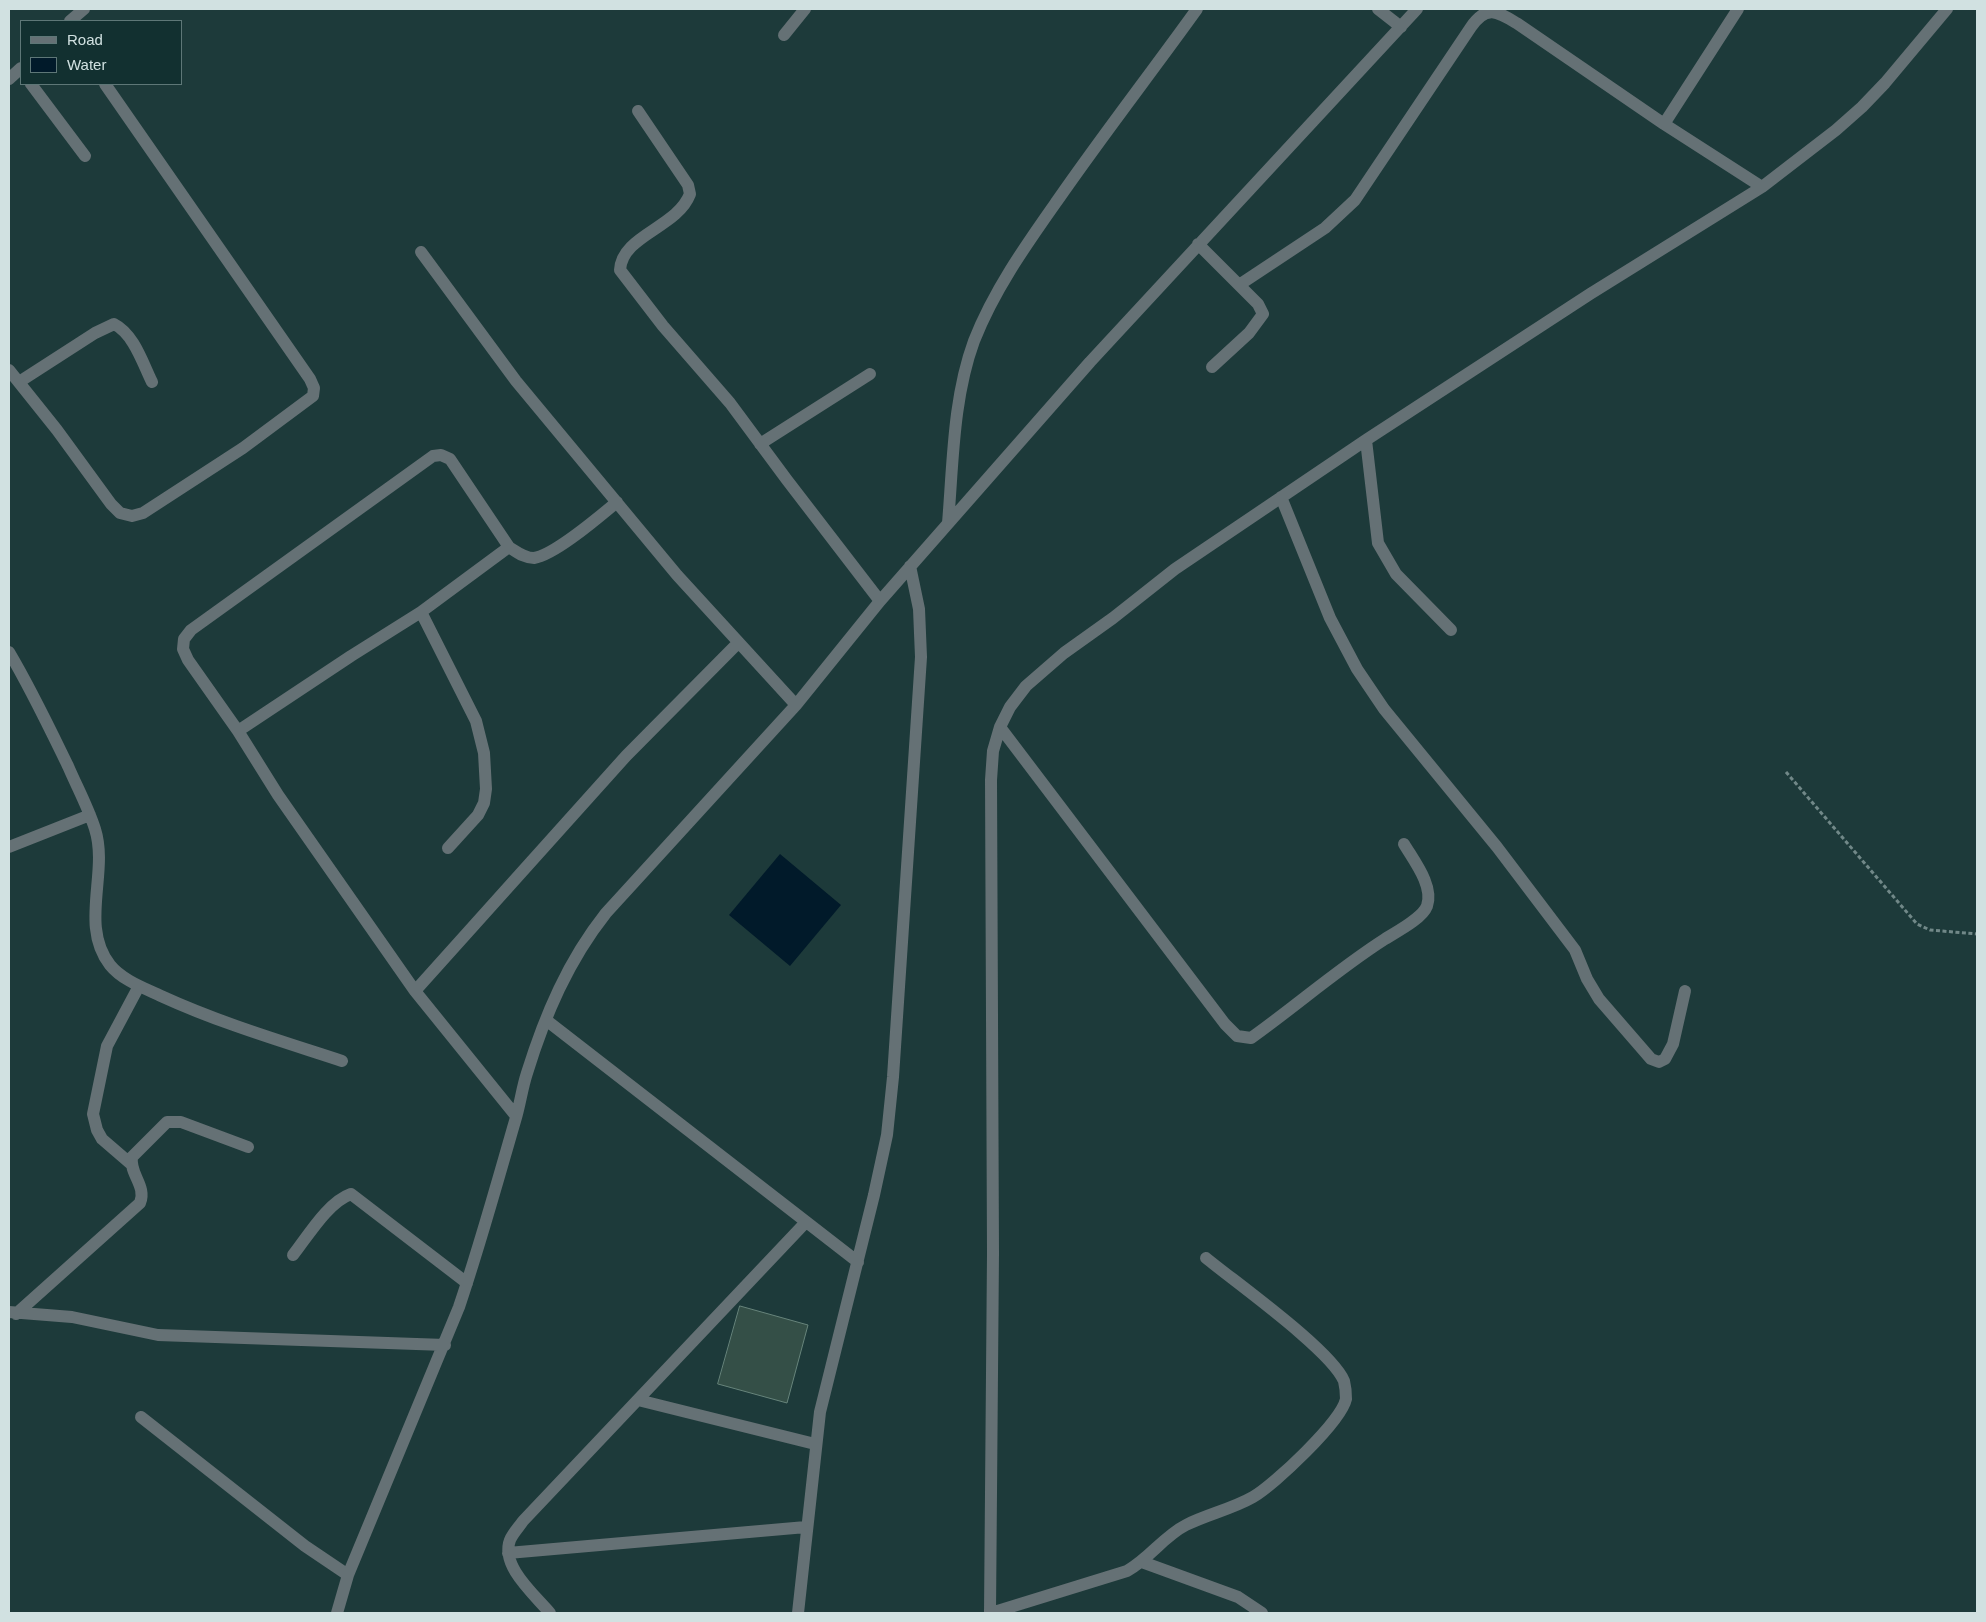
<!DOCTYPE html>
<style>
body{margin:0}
#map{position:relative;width:1986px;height:1622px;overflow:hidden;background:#1d3a3a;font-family:Helvetica,sans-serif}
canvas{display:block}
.frame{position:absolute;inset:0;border:10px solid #d1e1e1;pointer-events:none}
.legend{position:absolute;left:20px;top:20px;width:162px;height:65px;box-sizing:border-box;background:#123030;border:1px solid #5e7777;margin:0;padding:6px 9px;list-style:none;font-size:15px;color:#d1e1e1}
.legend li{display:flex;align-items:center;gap:10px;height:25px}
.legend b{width:25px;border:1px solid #5e7777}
</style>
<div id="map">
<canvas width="1986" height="1622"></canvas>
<div class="frame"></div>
<ul class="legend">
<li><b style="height:6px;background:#657175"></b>Road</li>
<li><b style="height:14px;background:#011a2a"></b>Water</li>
</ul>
</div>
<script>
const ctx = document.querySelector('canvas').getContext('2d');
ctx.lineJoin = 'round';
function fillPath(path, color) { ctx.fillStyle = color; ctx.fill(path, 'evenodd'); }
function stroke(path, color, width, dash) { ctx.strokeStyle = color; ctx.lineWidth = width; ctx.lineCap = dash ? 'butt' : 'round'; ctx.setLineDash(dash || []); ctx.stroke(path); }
fillPath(new Path2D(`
 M780,854L841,905L790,966L729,915Z`), '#011a2a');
const building = new Path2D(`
 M740,1306L808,1325L787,1403L718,1384Z`);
fillPath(building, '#344f47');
stroke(building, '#67847b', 1);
stroke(new Path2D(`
 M1786,772L1917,924L1930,930L1977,934`), '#718888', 3, [4, 2.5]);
stroke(new Path2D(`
 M1378,9L1401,27
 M70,21L84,9
 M784,35L805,9
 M9,79L21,68
 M31,84L85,156
 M638,111L688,185L690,194C677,228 622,235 620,270L663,326L730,403L787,480L880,601
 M1664,124L1738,9
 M1198,244L1258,304L1263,314L1249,333L1212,367
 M421,252L516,381L677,575L796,705
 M1239,285L1325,228L1355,200L1471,27C1487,4 1498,12 1518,24L1664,124L1762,187
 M9,370L57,430L111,504L120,513L132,516L143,513L243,448L313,396L314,388L310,379L105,84
 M19,382L95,333L114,324C134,334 143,364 152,382
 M1366,440L1378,543L1396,574L1451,630
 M760,444L870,374
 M1281,497L1330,618L1357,669L1384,709L1497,847L1575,950L1587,979L1599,999L1651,1059L1659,1062L1665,1059L1673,1044L1685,991
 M948,523C953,463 953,398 974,341C994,290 1026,245 1057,201C1102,136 1151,73 1197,9
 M421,612L476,721L484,753L486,789L484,803L478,815L448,848
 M9,652C31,689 49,727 68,766C77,787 88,807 95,829C109,873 79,925 110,965C122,980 144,988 161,996C220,1023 281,1041 342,1061
 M1000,727L1225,1024L1237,1036L1251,1038C1296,1006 1338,969 1385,939C1396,932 1422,919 1427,906C1434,886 1414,861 1404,844
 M238,731L351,656L421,612L509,547
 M9,847L90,815
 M415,991L626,756L738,643
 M546,1020L858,1262
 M516,1116L415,991L278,795L238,731L188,660L183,649L184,639L191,630L433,456L441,455L450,459L509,547C517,552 524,558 534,558C555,555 600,516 617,502
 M131,1164L102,1139L97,1130L93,1114L107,1046L139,986
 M293,1255C308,1236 328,1202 351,1194L467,1283
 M9,1312L72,1317L158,1335L445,1345
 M16,1314L140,1203C147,1186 129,1174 132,1157L167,1122H181L248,1147
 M638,1400L815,1444
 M141,1417L305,1546L348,1575
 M508,1553L806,1527
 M1142,1562L1238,1597L1262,1613
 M337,1613L348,1575L459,1307C480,1245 497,1183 515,1121C520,1105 522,1088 527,1073C545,1015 568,961 606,913L796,705L880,601L1090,362L1417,9
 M550,1613C535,1595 500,1566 510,1540C513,1533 519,1527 523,1521L806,1222
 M798,1613L820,1412L874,1195L887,1135L893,1077L921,657L919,609L910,566
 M990,1613L993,1253L991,780L993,751L1000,727L1010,707L1026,686L1064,653L1113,618L1175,569L1366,440L1590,294L1762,187L1836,130L1862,107L1885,83L1947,9
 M991,1613L1127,1571C1150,1558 1164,1536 1186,1525C1208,1514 1232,1509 1253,1497C1274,1485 1341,1422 1346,1399C1346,1395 1345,1385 1344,1381C1331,1350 1235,1282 1206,1258`), '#657175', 12);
</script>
